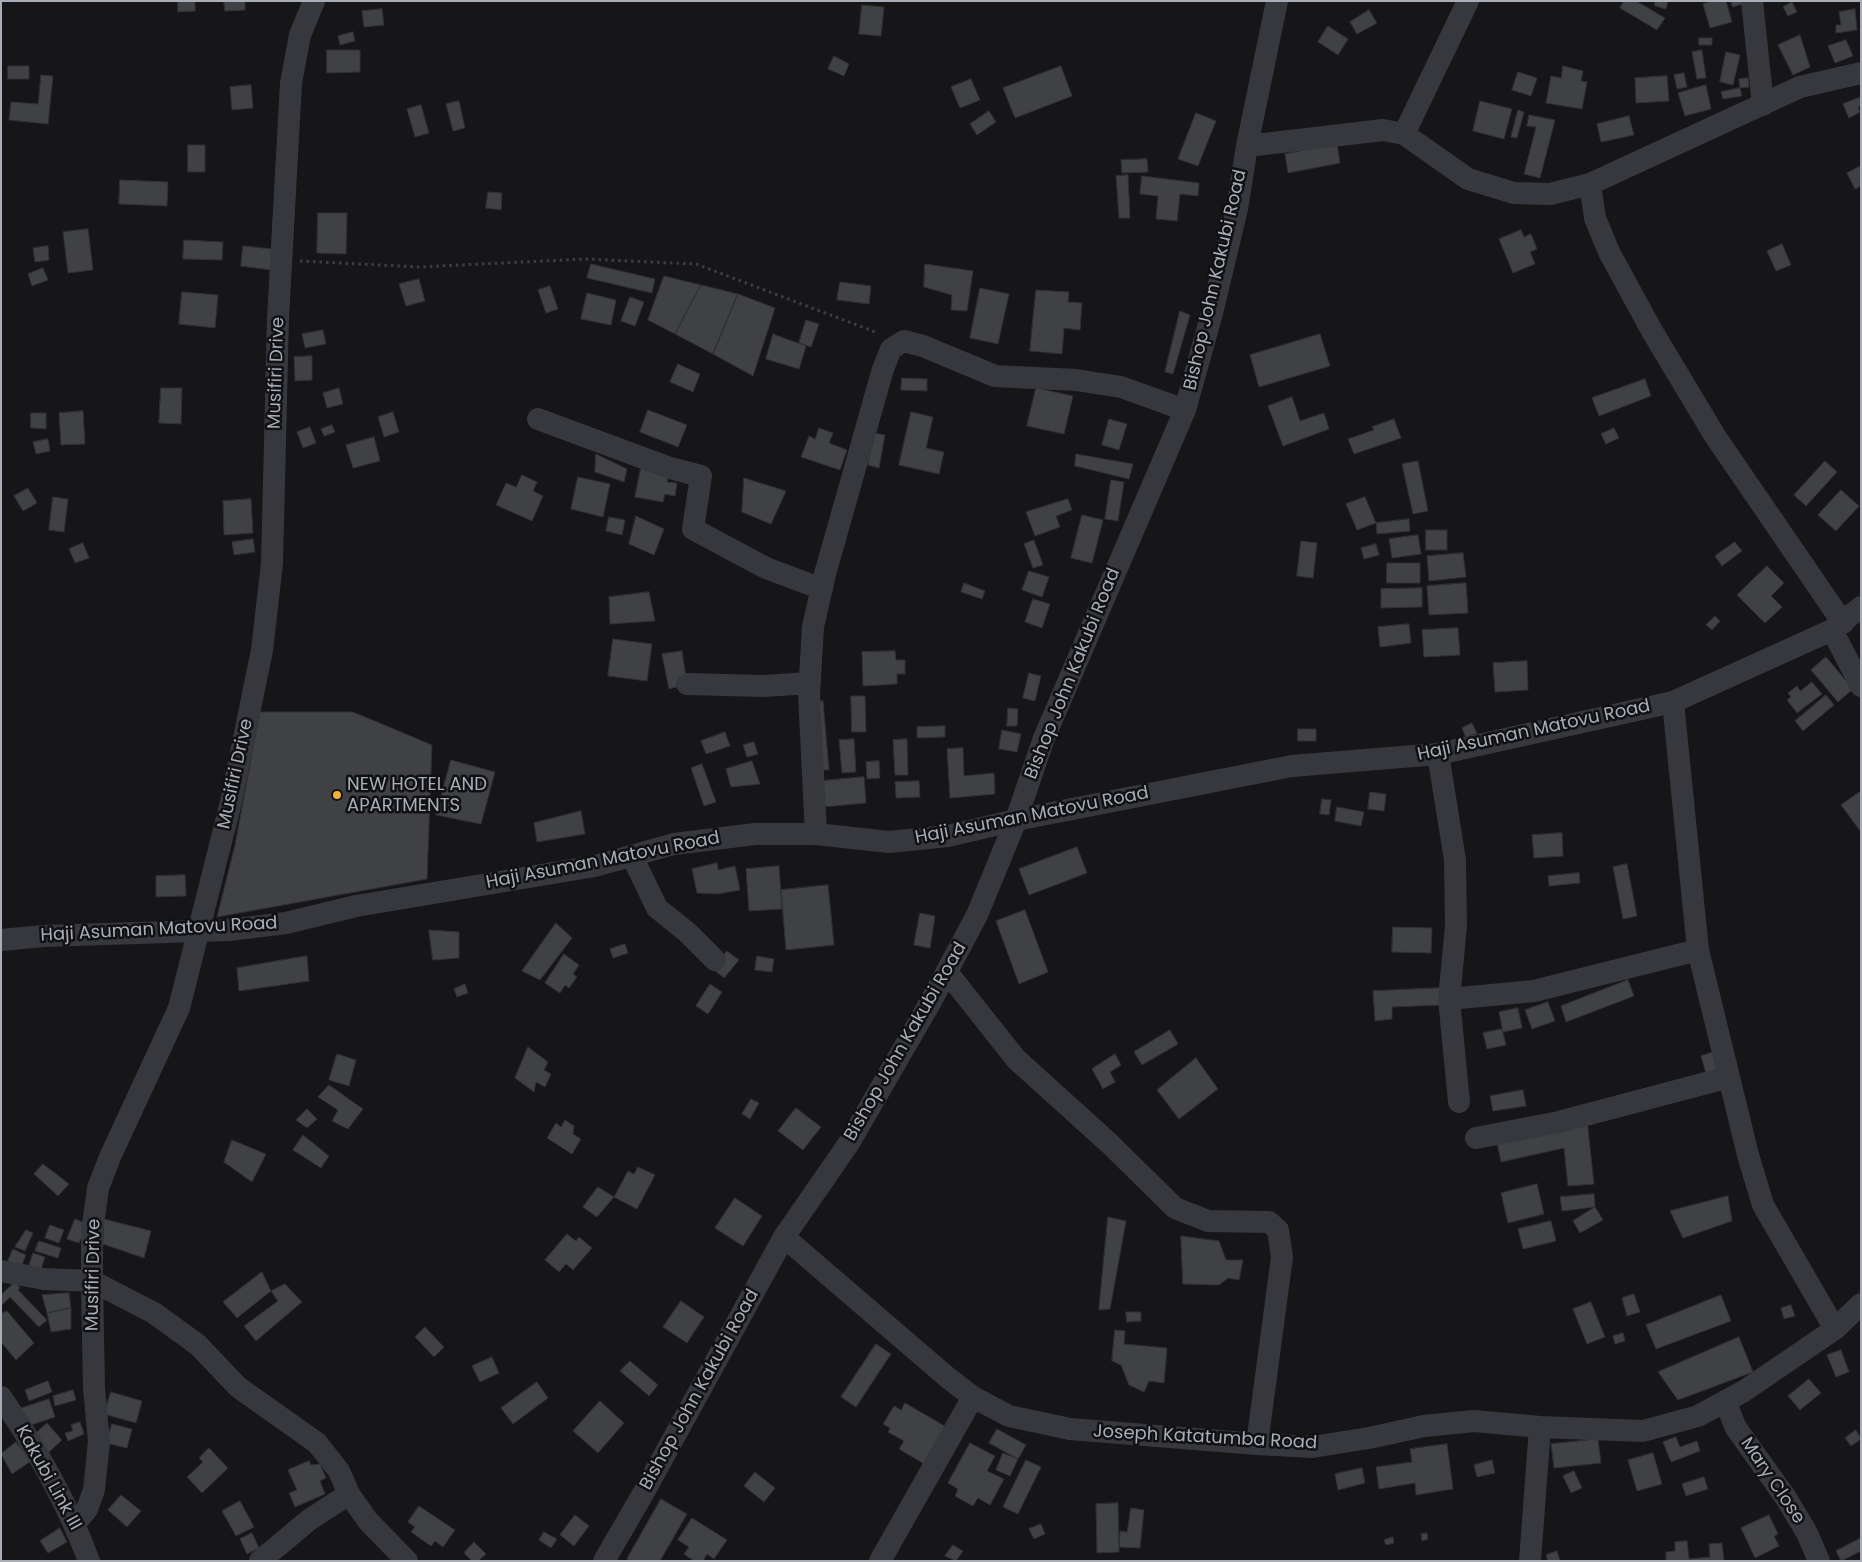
<!DOCTYPE html>
<style>
body{margin:0}
#map{position:relative;width:1862px;height:1562px;overflow:hidden;background:#161618;font-family:Poppins,sans-serif}
canvas{display:block}
.frame{position:absolute;inset:0;border:2px solid #a8adb8;pointer-events:none}
</style>
<div id="map">
<canvas width="1862" height="1562"></canvas>
<div class="frame"></div>
</div>
<script>
const ctx = document.querySelector('canvas').getContext('2d');
ctx.lineJoin = 'round';
function fillPath(path, color) { ctx.fillStyle = color; ctx.fill(path, 'evenodd'); }
function stroke(path, color, width, dash) { ctx.strokeStyle = color; ctx.lineWidth = width; ctx.lineCap = dash ? 'butt' : 'round'; ctx.setLineDash(dash || []); ctx.stroke(path); }
function label(font, color, halo, rows, align = 'center') {
  ctx.font = font + ' Poppins,sans-serif'; ctx.lineWidth = 5; ctx.setLineDash([]); ctx.textBaseline = 'middle'; ctx.strokeStyle = halo; ctx.fillStyle = color; for (const [text, x, y, turn = 0] of rows) {
    ctx.save(); ctx.translate(x, y); ctx.rotate((+turn || 0) * Math.PI / 180); ctx.textAlign = isNaN(turn) ? turn : align; if (halo) ctx.strokeText(text, 0, 0); ctx.fillText(text, 0, 0); ctx.restore();
  }
}
const building = new Path2D(`
 M178,1H195V11L178,12Z
 M224,1H245V10L225,11Z
 M1624,1H1636L1665,18L1657,30L1620,8Z
 M1655,1H1668L1666,9L1655,6Z
 M1712,1H1726L1732,22L1710,28L1703,4Z
 M1731,1H1744L1745,3L1733,7Z
 M1792,2L1797,12L1788,16L1783,7Z
 M862,5L884,7L881,36L859,34Z
 M382,9L384,25L364,27L362,11Z
 M1855,9L1857,30L1836,33V25H1841L1839,12Z
 M1369,10L1377,23L1357,34L1350,22Z
 M1328,26L1348,39L1338,55L1318,42Z
 M353,32L355,41L340,45L338,36Z
 M1800,35L1810,67L1793,75L1778,45Z
 M1699,38H1712V45H1699Z
 M1846,40L1853,56L1835,63L1828,46Z
 M327,50H360V72L327,73Z
 M1702,50L1706,78L1697,79L1692,52Z
 M1726,52L1740,55L1733,85L1720,82Z
 M834,56L849,64L844,76L828,69Z
 M8,66H29V79H8Z
 M1061,66L1072,96L1015,118L1003,88Z
 M1563,66L1583,71L1581,81L1587,82L1582,109L1546,103L1551,76L1561,78Z
 M1518,72L1537,78L1531,96L1512,90Z
 M1684,73L1687,87L1677,89L1674,75Z
 M41,75L53,76L48,124L9,120L11,102L38,104Z
 M1667,76L1669,101L1636,103L1635,78Z
 M1748,78L1749,87L1740,88L1739,79Z
 M971,79L980,100L960,108L951,87Z
 M251,85L253,108L232,110L230,87Z
 M1706,85L1711,109L1685,116L1678,93Z
 M1740,88L1742,96L1723,99L1721,92Z
 M1861,97V106L1858,107L1860,112L1849,118L1843,104Z
 M459,101L465,128L453,131L446,104Z
 M1480,101L1512,109L1504,139L1473,131Z
 M421,105L429,133L415,137L407,109Z
 M1518,110L1524,112L1517,138L1511,137Z
 M989,111L996,122L977,135L970,124Z
 M1196,113L1216,121L1198,166L1178,159Z
 M1529,115L1555,120L1540,178L1524,174L1536,127L1527,126Z
 M1629,116L1634,135L1601,142L1597,124Z
 M1337,144L1340,163L1288,173L1285,154Z
 M188,145H205V172H188Z
 M1147,159L1148,172L1122,173L1121,160Z
 M1861,166V186L1855,189L1847,173Z
 M1128,175L1130,218H1119L1116,176Z
 M1142,176L1199,183L1198,196L1180,194L1177,221L1156,219L1158,196L1140,194Z
 M120,180L168,182L167,206L119,204Z
 M488,192L502,193L501,210L486,208Z
 M318,213H347L346,254L317,253Z
 M88,229L93,270L68,273L63,232Z
 M1521,230L1524,237L1531,234L1537,249L1530,252L1535,264L1513,273L1499,239Z
 M184,240L223,242L222,260L183,259Z
 M1782,244L1791,265L1776,271L1767,251Z
 M48,246L49,260L35,262L33,248Z
 M243,246L273,249L271,270L241,266Z
 M591,264L655,279L652,293L587,278Z
 M925,264L973,271L967,311L951,310L952,295L924,287Z
 M43,268L48,280L32,286L28,274Z
 M664,276L701,285L675,334L648,320Z
 M419,279L425,301L406,306L399,284Z
 M840,282L871,286L869,304L837,300Z
 M701,285L738,294L713,354L675,334Z
 M550,286L558,309L546,313L538,290Z
 M980,288L1009,294L998,344L970,338Z
 M1036,290L1069,292L1068,302L1082,303L1080,330L1064,328L1062,354L1030,351Z
 M182,292L218,295L215,328L179,324Z
 M587,293L616,300L611,325L581,319Z
 M738,294L775,308L753,376L713,354Z
 M630,297L644,302L635,326L621,321Z
 M1180,311L1190,315L1173,374L1165,372Z
 M806,320L819,324L811,347L799,343Z
 M323,330L326,344L305,348L302,334Z
 M773,334L806,346L799,369L766,359Z
 M1320,334L1330,366L1259,387L1250,355Z
 M312,356V380L295,381L294,357Z
 M678,364L700,374L693,392L670,382Z
 M902,378L927,379V391L901,390Z
 M1645,379L1651,396L1599,416L1592,398Z
 M161,388H182L181,424L159,423Z
 M339,388L343,404L327,408L323,393Z
 M1036,388L1073,396L1064,434L1027,426Z
 M1292,397L1300,421L1324,413L1329,429L1283,446L1268,406Z
 M648,410L687,425L678,447L640,432Z
 M83,411L85,444L61,445L59,413Z
 M393,412L399,432L384,437L378,417Z
 M911,412L933,417L926,448L944,452L939,474L899,465Z
 M31,413H46V429L31,428Z
 M1109,419L1127,424L1119,450L1102,445Z
 M1394,419L1401,438L1354,454L1348,439L1374,430L1372,427Z
 M332,425L335,432L324,436L321,429Z
 M310,427L316,443L303,448L297,432Z
 M819,428L833,433L829,443L847,450L840,470L801,457L809,436L815,439Z
 M1614,428L1619,438L1606,444L1601,434Z
 M874,433L885,435L879,468L868,465Z
 M374,437L380,461L353,468L346,445Z
 M48,439L50,451L36,454L33,442Z
 M596,454L627,469L624,482L595,472Z
 M1076,454L1133,464L1129,479L1075,466Z
 M1418,461L1428,511L1413,514L1402,464Z
 M1825,461L1837,472L1806,506L1794,495Z
 M642,463L670,468L667,482L677,483L675,496L665,494L663,502L635,497Z
 M522,475L537,482L533,491L543,496L532,521L496,505L506,483L516,487Z
 M578,477L610,484L603,517L571,509Z
 M744,478L786,491L771,524L742,512Z
 M1111,480L1124,482L1118,521L1105,519Z
 M28,488L37,503L23,511L14,496Z
 M1841,490L1859,506L1836,531L1818,515Z
 M53,497L68,499L64,532L49,530Z
 M1365,497L1376,523L1357,530L1346,504Z
 M251,499L253,533L224,535L223,501Z
 M1068,499L1072,510L1056,516L1060,527L1035,536L1026,512Z
 M1082,515L1103,520L1092,563L1071,558Z
 M636,516L664,529L654,555L629,544Z
 M609,517L625,520L622,535L606,531Z
 M1409,519L1410,531L1377,534L1376,523Z
 M1426,530H1447V550H1426Z
 M1418,535L1421,554L1392,558L1389,539Z
 M253,539L255,552L234,555L232,542Z
 M1034,540L1043,565L1033,568L1024,544Z
 M1301,541L1317,543L1313,578L1297,576Z
 M1735,542L1742,551L1722,566L1715,556Z
 M83,543L89,558L75,563L69,549Z
 M1376,544L1379,555L1364,559L1361,548Z
 M1463,553L1466,577L1429,581L1427,556Z
 M1387,563H1420V583H1387Z
 M1767,566L1784,583L1771,596L1782,607L1765,623L1737,595Z
 M1029,571L1049,577L1042,597L1022,590Z
 M964,583L985,591L982,599L961,592Z
 M1466,583L1468,613L1429,615L1427,586Z
 M1422,588V607L1381,608V589Z
 M649,592L655,621L610,624L609,597Z
 M1033,599L1050,604L1042,628L1025,622Z
 M1715,616L1720,621L1712,630L1706,625Z
 M1409,624L1411,643L1380,647L1378,627Z
 M1458,628L1460,655L1424,657L1422,630Z
 M613,639L652,644L647,681L608,676Z
 M682,651L687,684L669,689L662,654Z
 M895,651L896,660H905V674H897V684L863,686L862,652Z
 M1826,657L1853,689L1838,702L1811,670Z
 M1527,661L1528,690L1495,692L1493,663Z
 M1029,673L1041,676L1035,701L1023,698Z
 M1812,682L1822,694L1797,713L1787,700L1791,697L1788,693L1797,686L1800,691Z
 M1826,695L1834,705L1803,731L1795,721Z
 M851,696H865L866,732H852Z
 M823,701L829,770H821L815,702Z
 M1008,708L1018,709L1017,726H1007Z
 M260,712H353L432,745L427,879L217,917L235,845Z
 M1472,723L1477,733L1466,738L1462,728Z
 M945,726V737L917,738V727Z
 M1298,729H1316V741H1298Z
 M1002,730L1021,734L1017,752L999,749Z
 M725,732L730,746L706,754L701,741Z
 M854,739L856,772L842,773L839,740Z
 M907,739L908,775H895L893,740Z
 M754,742L758,754L747,757L743,745Z
 M963,748L964,776L994,773L995,794L950,798L947,749Z
 M451,760L495,772L481,824L436,815Z
 M752,761L760,784L731,787L726,769Z
 M879,761L880,778L867,779L866,762Z
 M702,764L716,802L704,806L691,768Z
 M864,777L866,803L823,807L821,781Z
 M919,781L920,797L896,798L895,782Z
 M1861,791V832L1841,805Z
 M1370,792L1386,794L1384,811L1368,809Z
 M1322,799L1331,800L1329,815L1320,814Z
 M1337,807L1364,812L1361,826L1335,821Z
 M581,811L585,834L537,842L534,823Z
 M1562,833L1563,856L1534,858L1532,835Z
 M1077,847L1087,873L1029,895L1019,869Z
 M717,863L718,870L735,866L740,890L718,894L697,893L692,869Z
 M1627,864L1637,916L1623,919L1613,867Z
 M779,866L782,909L749,911L746,869Z
 M1579,873L1580,883L1549,886L1548,876Z
 M185,875L186,896L156,897V876Z
 M828,885L834,945L786,950L781,890Z
 M1025,910L1048,972L1019,984L996,921Z
 M920,913L935,916L930,948L914,945Z
 M556,923L572,938L540,980L522,971Z
 M1393,927L1432,928L1431,953L1392,952Z
 M429,930L459,932V958L433,960Z
 M625,944L628,953L613,958L610,949Z
 M727,951L739,960L724,978L713,969Z
 M564,954L579,965L573,974L577,977L569,988L565,985L560,993L545,983Z
 M307,956L309,981L239,991L237,968Z
 M757,956L774,959L772,972L755,970Z
 M1628,980L1634,996L1566,1022L1561,1006Z
 M465,984L468,993L457,997L454,989Z
 M710,984L722,992L708,1014L696,1006Z
 M1440,988V1005L1392,1007V1019L1375,1021L1373,991Z
 M1548,1002L1555,1021L1532,1029L1525,1010Z
 M1518,1008L1522,1028L1503,1032L1499,1012Z
 M1502,1029L1506,1045L1487,1049L1483,1033Z
 M1170,1030L1178,1044L1142,1065L1134,1052Z
 M528,1047L548,1062L544,1070L551,1074L545,1087L536,1082L534,1092L515,1078Z
 M1720,1050L1726,1071L1707,1077L1701,1056Z
 M337,1054L356,1060L349,1086L329,1080Z
 M1115,1054L1121,1065L1110,1072L1115,1082L1103,1089L1092,1069Z
 M1196,1058L1218,1089L1179,1119L1157,1090Z
 M329,1085L363,1109L348,1129L332,1121L338,1110L318,1097Z
 M1523,1090L1526,1106L1493,1111L1490,1096Z
 M751,1099L759,1103L750,1119L742,1114Z
 M796,1108L821,1127L803,1150L778,1131Z
 M307,1109L317,1119L307,1128L296,1120Z
 M1587,1119L1594,1184L1568,1186L1564,1148L1501,1162L1496,1137Z
 M565,1120L574,1126L573,1134L581,1139L572,1154L547,1138L556,1123L561,1127Z
 M303,1135L329,1156L321,1168L293,1150Z
 M232,1140L266,1154L252,1182L224,1162Z
 M43,1164L69,1184L58,1196L34,1174Z
 M638,1167L655,1175L637,1209L614,1197L628,1171L634,1174Z
 M1537,1184L1544,1214L1508,1223L1501,1193Z
 M598,1187L614,1197L597,1217L583,1207Z
 M1594,1194L1595,1207L1562,1211L1560,1197Z
 M1728,1196L1732,1221L1683,1238L1670,1211Z
 M735,1198L762,1216L743,1246L715,1228Z
 M1595,1207L1603,1220L1580,1233L1573,1221Z
 M1108,1217L1126,1221L1110,1309L1099,1310Z
 M75,1219L87,1224L79,1243L67,1239Z
 M104,1219L151,1231L144,1258L103,1244Z
 M1551,1221L1556,1241L1523,1249L1518,1229Z
 M50,1225L64,1230L59,1243L45,1238Z
 M26,1230L33,1233L25,1251L15,1247Z
 M567,1234L576,1241L579,1237L592,1248L573,1270L566,1264L559,1272L545,1260Z
 M1181,1236L1219,1241L1226,1260H1243L1239,1280L1228,1278L1219,1285L1183,1284Z
 M39,1241L61,1248L58,1258L35,1251Z
 M13,1249L26,1255L21,1267L8,1261Z
 M33,1253L45,1257L41,1269L29,1266Z
 M262,1272L271,1291L237,1318L223,1302Z
 M15,1282L20,1288L18,1290L47,1320L39,1327L10,1297L1,1306V1295Z
 M285,1284L302,1302L256,1341L244,1326L278,1301L271,1291Z
 M69,1293L71,1308L47,1313L42,1295Z
 M1634,1294L1640,1312L1627,1316L1622,1298Z
 M1721,1295L1731,1321L1656,1349L1646,1325Z
 M681,1301L704,1317L687,1343L663,1327Z
 M1591,1302L1605,1337L1587,1344L1573,1309Z
 M1791,1305L1795,1316L1784,1319L1781,1308Z
 M71,1308V1329L51,1332L47,1313Z
 M7,1311L34,1343L16,1360L1,1342V1314Z
 M1126,1312H1141V1321L1127,1322Z
 M425,1327L444,1347L434,1357L415,1337Z
 M1115,1330L1125,1331L1124,1344L1167,1348L1164,1383L1149,1381L1144,1392L1129,1385L1121,1365L1112,1361Z
 M1623,1333L1625,1341L1615,1344L1613,1336Z
 M1739,1337L1753,1372L1678,1400L1658,1372Z
 M876,1344L891,1354L856,1407L841,1397Z
 M1841,1350L1849,1372L1836,1377L1827,1355Z
 M492,1357L499,1373L480,1382L472,1366Z
 M630,1361L658,1385L649,1396L620,1371Z
 M1809,1379L1821,1393L1800,1410L1788,1396Z
 M48,1381L52,1392L29,1401L25,1390Z
 M537,1382L548,1398L513,1424L501,1408Z
 M73,1390L76,1400L55,1406L53,1396Z
 M111,1392L142,1401L136,1423L104,1414Z
 M49,1399L55,1417L25,1427L19,1409Z
 M600,1401L624,1423L598,1453L573,1431Z
 M905,1403L948,1428L926,1465L899,1449L904,1441L888,1432L890,1428L883,1424L894,1406L901,1410Z
 M80,1422L84,1434L68,1441L65,1433L73,1431L71,1425Z
 M47,1423L62,1440L49,1452L34,1435Z
 M112,1424L132,1429L127,1448L106,1443Z
 M997,1429L1026,1445L1018,1459L989,1443Z
 M1856,1430L1861,1439L1851,1446L1845,1438Z
 M1676,1437L1680,1447L1697,1441L1700,1451L1671,1462L1663,1442Z
 M1598,1439L1601,1463L1554,1468L1551,1444Z
 M16,1442L31,1461L12,1474L1,1454Z
 M970,1443L995,1456L987,1471L1004,1479L990,1505L978,1498L973,1506L955,1496L958,1489L948,1483Z
 M1447,1444L1453,1489L1416,1495L1415,1483L1379,1489L1376,1467L1412,1462L1410,1449Z
 M209,1448L228,1468L202,1493L187,1477L203,1462L199,1458Z
 M1003,1453L1018,1459L1010,1476L996,1470Z
 M1653,1453L1662,1484L1637,1491L1628,1460Z
 M1026,1460L1041,1467L1018,1514L1003,1507Z
 M1492,1460L1495,1473L1477,1477L1474,1465Z
 M309,1461L311,1465L320,1464L326,1478L320,1481L325,1494L295,1507L289,1493L297,1490L288,1470Z
 M1362,1468L1365,1483L1338,1490L1335,1474Z
 M1574,1471L1582,1488L1571,1493L1563,1476Z
 M755,1472L775,1488L764,1502L744,1486Z
 M1704,1477L1708,1489L1686,1496L1682,1484Z
 M121,1495L141,1511L127,1527L108,1510Z
 M661,1499L687,1514L660,1561H630L627,1559Z
 M240,1501L254,1527L236,1536L222,1511Z
 M1118,1503L1119,1552L1097,1553L1096,1504Z
 M419,1506L455,1530L443,1547L435,1541L431,1546L411,1532L415,1527L408,1522Z
 M1131,1508L1144,1510L1140,1548L1119,1547L1120,1531L1127,1532Z
 M575,1515L589,1526L574,1546L560,1535Z
 M1769,1515L1778,1534L1774,1536L1779,1546L1755,1558L1741,1528Z
 M692,1518L727,1540L714,1559L707,1554L703,1561H694L684,1554L689,1547L678,1540Z
 M1041,1524L1045,1534L1034,1539L1029,1529Z
 M60,1528L67,1542L48,1553L40,1541Z
 M544,1532L557,1539L551,1548L539,1540Z
 M252,1533L259,1548L247,1554L240,1539Z
 M1427,1533L1428,1539L1422,1541L1421,1534Z
 M1393,1537L1394,1543L1386,1545L1384,1540Z
 M1861,1538V1551L1841,1561L1836,1551Z
 M1687,1541L1689,1559L1710,1557L1709,1544L1722,1543L1724,1561H1666V1552L1675,1551V1542Z
 M474,1542L486,1554L478,1561H472L464,1553Z
 M953,1545L963,1551L956,1561L945,1556Z
 M1557,1551L1560,1561H1548L1546,1555Z`);
fillPath(building, '#404145');
stroke(building, '#303034', 1);
stroke(new Path2D(`
 M300,261L419,267L585,259L696,264L878,333`), '#3d3f44', 3, [2.5, 4]);
stroke(new Path2D(`
 M1752,1L1763,105
 M1404,134L1468,1
 M1247,146L1383,130L1404,134L1468,179L1514,193L1550,194L1590,184L1800,87L1861,73
 M1590,184L1595,218L1609,252L1652,331L1715,436L1843,623
 M538,419L670,468L701,476L693,529L766,568L822,589
 M1832,630L1861,686
 M687,684L764,686L810,683
 M1673,702L1698,950L1748,1155L1763,1205L1835,1329
 M1438,754L1455,860L1456,926L1449,999L1459,1102
 M816,834L809,694L813,627L825,574L883,369L891,349L904,341L923,346L995,376L1076,380L1121,387L1185,410
 M632,856L657,908L687,932L715,960
 M1,940L44,936L229,930L286,923L356,906L595,866L674,844L755,834H816L889,842L948,836L1016,820L1292,766L1438,754L1673,702L1832,630L1861,607
 M947,972L1016,1059L1110,1144L1175,1208L1208,1221L1269,1222L1278,1230L1282,1257L1257,1444
 M1449,999L1534,991L1698,950
 M1476,1138L1559,1122L1729,1077
 M784,1237L947,1377L973,1397L1009,1416L1070,1429L1257,1444L1312,1447L1369,1438L1424,1426L1474,1421L1540,1427L1643,1431L1698,1416L1744,1391L1835,1329L1861,1304
 M1,1271L44,1279L92,1281L154,1313L198,1345L238,1387L317,1443L339,1471L349,1494
 M1,1397C37,1449 67,1502 89,1561
 M1725,1401L1736,1428L1786,1498L1807,1533L1819,1561
 M75,1524L87,1509L94,1490L99,1442L94,1388L92,1281V1232L98,1188L110,1157L179,1008L231,802L262,650L272,563L278,318L291,83L300,35L314,1
 M260,1561L309,1520L349,1494L368,1521L407,1561
 M604,1561L644,1492L784,1237L849,1143L930,1003L977,915L1016,820L1044,738L1185,410L1212,313L1237,209L1247,146L1277,1
 M880,1561L973,1397
 M1530,1561L1540,1427`), '#37383d', 22);
for (const [x, y, r, color] of [
 [337,795,5,"#f2b134"]
]) { const dot = new Path2D(); dot.arc(x, y, r, 0, 2 * Math.PI); ctx.fillStyle = color; ctx.fill(dot); stroke(dot, '#111113', 2); }
label('18px', '#a8adb8', '#111113', [
 ["Bishop John Kakubi Road",1216,280,-77],
 ["Musifiri Drive",277,373,-88],
 ["Bishop John Kakubi Road",1073,674,-68],
 ["Haji Asuman Matovu Road",1534,731,-12],
 ["Musifiri Drive",236,774,-78],
 ["Haji Asuman Matovu Road",1032,816,-11],
 ["Haji Asuman Matovu Road",603,861,-11],
 ["Haji Asuman Matovu Road",159,930,-3],
 ["Bishop John Kakubi Road",906,1042,-60],
 ["Musifiri Drive",94,1275,-89],
 ["Bishop John Kakubi Road",700,1390,-61],
 ["Joseph Katatumba Road",1205,1438,3],
 ["Kakubi Link III",48,1478,61],
 ["Mary Close",1772,1481,56]
]);
label('18px', '#a8adb8', '#111113', [
 ["NEW HOTEL AND",347,785],
 ["APARTMENTS",347,806]
], 'left');
</script>
